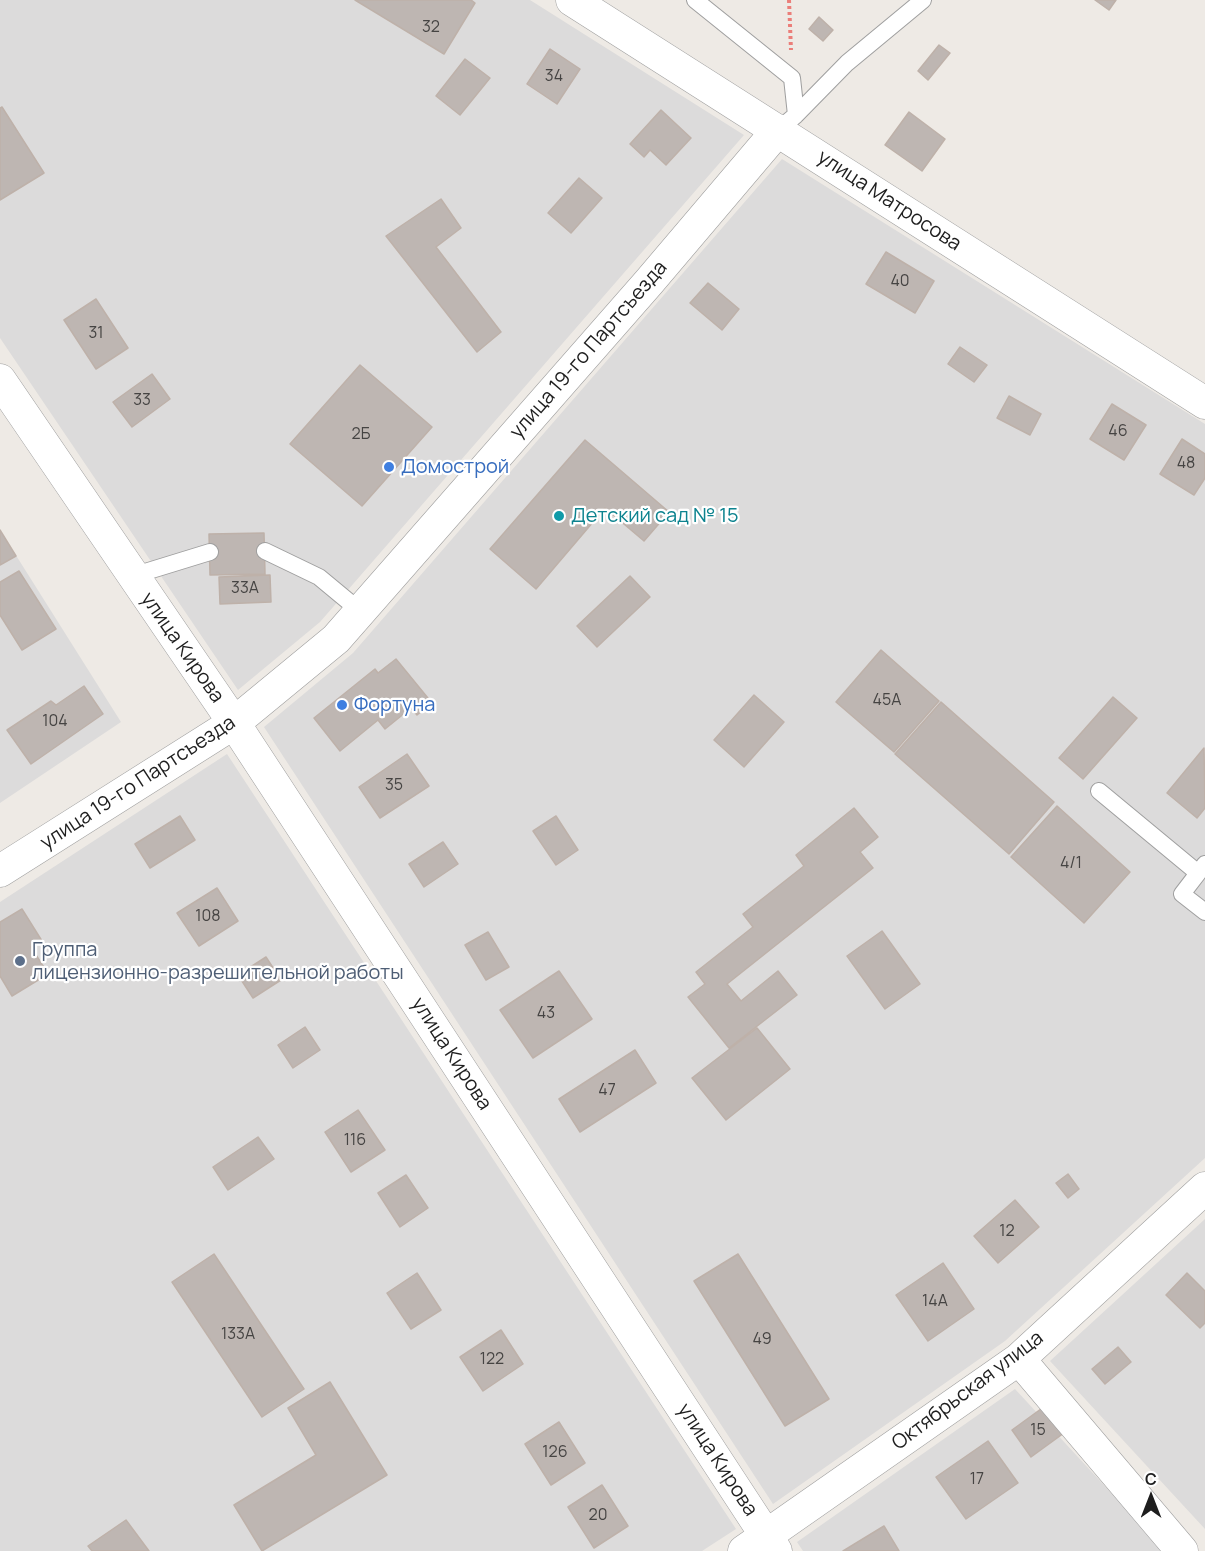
<!DOCTYPE html>
<meta charset="utf-8">
<style>
body{margin:0}
#map{position:relative;width:1205px;height:1551px;overflow:hidden;background:#eeeae5;font-family:Manrope,sans-serif}
canvas{display:block}
.north{position:absolute;left:1121px;top:1467px;width:60px;height:60px;-webkit-text-stroke:4px #fff;paint-order:stroke;rotate:0deg;font-size:16px;font-weight:700;line-height:24px;text-align:center;color:#1e1e1e}
.north::after{content:'';display:block;margin:auto;width:21px;height:27px;background:#1e1e1e;clip-path:polygon(50% 0,100% 100%,50% 72%,0 100%)}
</style>
<div id="map">
<canvas width="1205" height="1551"></canvas>
<div class="north">С</div>
</div>
<script>
const ctx = document.querySelector('canvas').getContext('2d');
ctx.lineJoin = 'round';
function fillPath(path, color) { ctx.fillStyle = color; ctx.fill(path, 'evenodd'); }
function stroke(path, color, width, dash) { ctx.strokeStyle = color; ctx.lineWidth = width; ctx.lineCap = dash ? 'butt' : 'round'; ctx.setLineDash(dash || []); ctx.stroke(path); }
function label(font, color, halo, rows, align = 'center') {
  ctx.font = font + ' Manrope,sans-serif'; ctx.lineWidth = 4.5; ctx.setLineDash([]); ctx.textBaseline = 'middle'; ctx.strokeStyle = halo; ctx.fillStyle = color; for (const [text, x, y, turn = 0] of rows) {
    ctx.save(); ctx.translate(x, y); ctx.rotate((+turn || 0) * Math.PI / 180); ctx.textAlign = isNaN(turn) ? turn : align; if (halo) ctx.strokeText(text, 0, 0); ctx.fillText(text, 0, 0); ctx.restore();
  }
}
fillPath(new Path2D(`
 M0,0H530L744,135L320,622L238,690L0,338Z
 M782,159L1205,424V1158L1005,1341L773,1504L264,727L353,653Z
 M0,530L121,722L0,803Z
 M227,754L736,1529L702,1551H0V902Z
 M1205,1219V1529L1050,1361Z
 M1015,1389L1165,1551H803L797,1542Z`), '#dcdbdb');
const building = new Path2D(`
 M355,0H471L475,3L444,54Z
 M1095,0H1116L1109,10Z
 M819,17L833,30L823,41L809,29Z
 M939,45L950,53L928,80L918,71Z
 M550,49L580,69L557,104L527,84Z
 M465,59L490,78L460,115L436,96Z
 M2,107L44,173L0,200V108Z
 M661,110L691,138L666,165L650,150L644,157L630,144Z
 M909,112L945,139L922,171L885,145Z
 M579,178L602,198L571,233L548,213Z
 M441,199L461,228L436,247L501,332L477,352L386,236Z
 M886,252L934,281L915,313L866,284Z
 M708,283L739,309L722,330L690,303Z
 M96,299L128,348L96,369L64,320Z
 M960,347L987,365L974,382L948,364Z
 M360,365L432,427L362,506L290,444Z
 M152,374L170,399L132,427L113,402Z
 M1009,396L1041,414L1030,435L997,418Z
 M1112,404L1146,425L1124,460L1090,439Z
 M1182,439L1205,454V478L1194,495L1160,474Z
 M585,440L669,512L644,541L605,508L536,589L490,549Z
 M0,530L16,556L0,565Z
 M264,533L265,574L210,575L209,534Z
 M19,571L56,629L22,650L0,615V582Z
 M270,575L271,602L220,604L219,577Z
 M630,576L650,597L597,647L577,626Z
 M881,650L939,701L894,752L836,702Z
 M396,659L432,703L417,715L411,708L385,729L378,720L340,751L314,718L375,669L378,673Z
 M84,686L103,714L31,764L7,730L51,701L56,705Z
 M754,695L784,722L744,767L714,740Z
 M1113,697L1137,718L1083,779L1059,758Z
 M941,702L1054,802L1009,854L895,754Z
 M1204,748L1205,808L1197,818L1167,793Z
 M407,754L429,786L380,818L359,787Z
 M1057,806L1130,872L1084,923L1011,857Z
 M854,808L878,837L860,852L873,868L727,984L741,1001L778,971L797,995L729,1048L688,997L705,984L696,972L753,927L743,914L804,866L796,855Z
 M180,816L195,840L150,868L135,844Z
 M556,816L578,850L556,865L533,831Z
 M443,842L458,864L424,887L409,864Z
 M217,888L238,921L199,946L177,913Z
 M22,909L42,941L31,947L48,974L12,996L0,976V922Z
 M882,931L920,984L885,1009L847,956Z
 M488,932L509,967L486,980L465,945Z
 M266,957L281,980L253,998L238,975Z
 M559,971L592,1019L533,1058L500,1010Z
 M305,1027L320,1050L293,1068L278,1045Z
 M757,1028L790,1069L726,1120L692,1078Z
 M635,1050L656,1083L580,1132L559,1099Z
 M358,1110L385,1150L351,1172L325,1132Z
 M258,1137L274,1159L228,1190L213,1167Z
 M1068,1174L1079,1189L1068,1198L1056,1183Z
 M406,1175L428,1208L400,1227L378,1193Z
 M1015,1200L1039,1227L998,1263L974,1236Z
 M214,1254L304,1389L262,1417L172,1282Z
 M738,1254L829,1399L785,1426L694,1281Z
 M943,1263L974,1309L928,1341L896,1295Z
 M417,1273L441,1310L411,1329L387,1293Z
 M1187,1273L1205,1291V1323L1200,1328L1166,1295Z
 M501,1330L523,1364L483,1391L460,1357Z
 M1118,1347L1131,1362L1105,1384L1092,1369Z
 M330,1382L387,1475L262,1551L234,1505L316,1455L288,1408Z
 M1045,1406L1064,1433L1031,1457L1012,1430Z
 M559,1422L585,1463L551,1485L525,1444Z
 M988,1441L1018,1483L966,1519L936,1477Z
 M602,1485L628,1526L594,1548L568,1507Z
 M126,1520L149,1551H92L88,1546Z
 M884,1526L899,1551H843Z`);
fillPath(building, '#beb6b2');
stroke(building, '#beb1a9', 1.5);
const service = new Path2D(`
 M695,0L792,78L796,115
 M778,130L796,115L847,63L923,0
 M265,551L319,577L360,611
 M132,576L210,552
 M1099,791L1198,873
 M1205,864L1182,894L1205,912`);
const minor = new Path2D(`
 M572,0L1205,403
 M0,380L234,723L776,1551
 M0,871L234,723L336,639L649,282L778,130
 M1019,1359L1182,1551
 M744,1551L1019,1359L1205,1188`);
stroke(service, '#9f9f9f', 18);
stroke(minor, '#9f9f9f', 33);
stroke(new Path2D(`
 M789,0L791,50`), '#eb7e79', 4, [3, 3]);
stroke(service, '#fff', 16);
stroke(minor, '#fff', 32);
for (const [x, y, r, color] of [
 [389,467,6,"#3f7fe0"],
 [559,516,6,"#0f9aa8"],
 [342,705,6,"#3f7fe0"],
 [20,961,6,"#5c6f8a"]
]) { const dot = new Path2D(); dot.arc(x, y, r, 0, 2 * Math.PI); ctx.fillStyle = color; ctx.fill(dot); stroke(dot, '#fff', 2); }
label('16px', '#464443', null, [
 ["32",431,28],
 ["34",554,77],
 ["40",900,282],
 ["31",96,334],
 ["33",142,401],
 ["46",1118,432],
 ["2Б",361,435],
 ["48",1186,464],
 ["33А",245,589],
 ["45А",887,701],
 ["104",55,722],
 ["35",394,786],
 ["4/1",1071,864],
 ["108",208,917],
 ["43",546,1014],
 ["47",607,1091],
 ["116",355,1141],
 ["12",1007,1232],
 ["14А",935,1302],
 ["133А",238,1335],
 ["49",762,1340],
 ["122",492,1360],
 ["15",1038,1431],
 ["126",555,1453],
 ["17",977,1480],
 ["20",598,1516]
]);
label('20px', '#1e1e1e', '#fff', [
 ["улица Матросова",889,201,33],
 ["улица 19-го Партсъезда",589,350,-49],
 ["улица Кирова",182,648,55],
 ["улица 19-го Партсъезда",138,783,-33],
 ["улица Кирова",451,1054,57],
 ["Октябрьская улица",968,1391,-37],
 ["улица Кирова",717,1460,57]
]);
label('20px', '#366cbe', '#fff', [
 ["Домострой",401,467],
 ["Фортуна",354,705]
], 'left');
label('20px', '#0d838f', '#fff', [
 ["Детский сад № 15",571,516]
], 'left');
label('20px', '#4e5e75', '#fff', [
 ["Группа",32,950],
 ["лицензионно-разрешительной работы",32,973]
], 'left');
</script>
